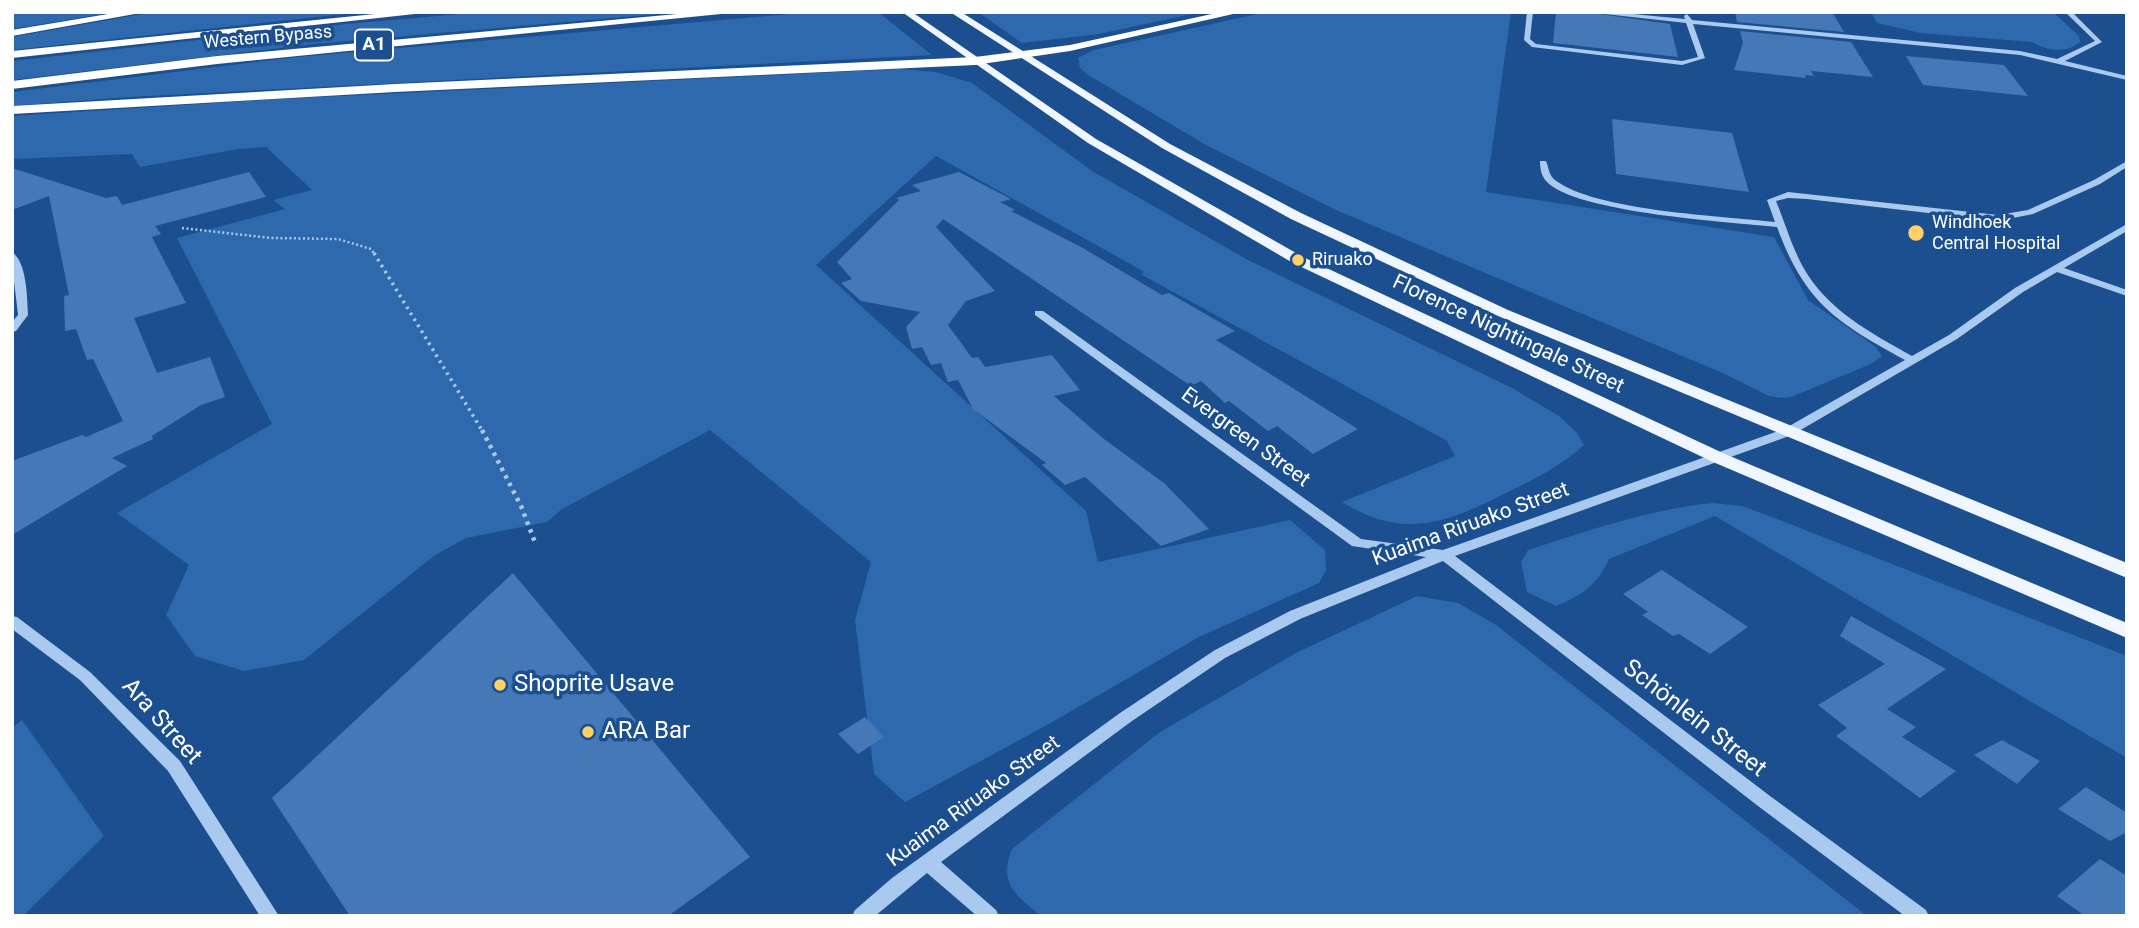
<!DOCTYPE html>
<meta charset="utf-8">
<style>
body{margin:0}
#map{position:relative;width:2139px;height:928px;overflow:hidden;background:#1b4f8f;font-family:Roboto,sans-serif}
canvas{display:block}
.frame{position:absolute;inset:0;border:14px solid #fff;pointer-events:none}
</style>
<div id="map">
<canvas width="2139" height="928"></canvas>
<div class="frame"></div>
</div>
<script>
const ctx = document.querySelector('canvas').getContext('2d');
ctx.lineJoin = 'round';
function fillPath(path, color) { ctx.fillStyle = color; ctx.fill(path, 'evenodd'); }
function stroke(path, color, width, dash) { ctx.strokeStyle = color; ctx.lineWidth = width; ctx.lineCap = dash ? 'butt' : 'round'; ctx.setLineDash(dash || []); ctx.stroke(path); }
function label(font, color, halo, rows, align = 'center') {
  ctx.font = font + ' Roboto,sans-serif'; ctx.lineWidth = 7; ctx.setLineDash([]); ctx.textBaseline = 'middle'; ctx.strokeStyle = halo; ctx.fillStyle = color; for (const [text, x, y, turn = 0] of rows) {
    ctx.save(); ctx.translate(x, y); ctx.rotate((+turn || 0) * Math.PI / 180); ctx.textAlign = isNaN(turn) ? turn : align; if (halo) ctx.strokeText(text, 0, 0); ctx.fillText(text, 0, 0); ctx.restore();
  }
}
fillPath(new Path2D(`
 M12,12H115L12,29Z
 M154,12H363L12,50V37Z
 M482,12H681L314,44L12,80V61L303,28Z
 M813,12H878L932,55L129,97L12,106V92L297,57Z
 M978,12H1201L1099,34L1022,43Z
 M1266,12H1511L1486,192L1774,237L1808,300L1876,347L1882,356L1871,364L1791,397L1780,398L1769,396L1725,374L1336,210L1206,145L1088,75L1080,68L1078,58L1094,50Z
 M1871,12H2053L2079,36L2080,42C2066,54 2047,51 2032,42L1920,33L1877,23Z
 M900,69L936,72L972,83L1092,171L1248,260L1512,388L1559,416L1577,433L1584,445C1562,465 1539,477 1512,490C1451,521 1406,542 1342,502L1455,456L1447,441L1142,275L1143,271L936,156L816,265L1086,511L1098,562L1290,520L1325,550L1326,570L1319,583L1199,637L1049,724L905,802L874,774L855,620L871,562L710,430L562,509L547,522L466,538L435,555L304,660L244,671L195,656L166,615L189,565L117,513L272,424L177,238L285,209L273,200L312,190L266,147L238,149L140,167L132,154L12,159V116L278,99Z
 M1713,503L1742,506L1777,519L2127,656V758L1715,516L1609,559C1598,584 1582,596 1556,606L1527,592L1521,562L1528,550C1588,531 1649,509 1713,503Z
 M1417,596L1458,603L1496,625L1867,916H1041C1016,895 998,884 1012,849L1160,732L1296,653Z
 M22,720L104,836L23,916H12V728Z`), '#2e69ad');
fillPath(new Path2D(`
 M1556,12H1585L1670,24L1678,57L1553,43Z
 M1735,12H1832L1844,32L1737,22Z
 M1740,31L1851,42L1873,77L1811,71L1814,76L1805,75L1806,78L1734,70L1743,43Z
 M1906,56L2004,65L2028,96L1923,85Z
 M1612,119L1732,133L1749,192L1616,174Z
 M12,168L106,198L117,196L122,205L249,172L266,197L155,226L161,234L152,237L186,303L134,318L157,373L210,357L225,397L201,405L152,436L153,439L112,458L127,466L12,535V461L82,435L86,437L123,421L93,359L87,360L76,329L65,331L64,296L69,295L49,196L12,210Z
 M959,172L1011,199L1000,202L1015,210L1011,211L1081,247L1162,295L1169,293L1235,331L1216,340L1358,429L1313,454L1277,426L1268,431L1229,401L1225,403L1201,381L1191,386L943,219L936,227L995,291L966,301L948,325L972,358L978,357L985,367L1052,355L1080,390L1054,396L1104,439L1164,483L1209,529L1161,546L1085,477L1065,485L1042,465L1046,463L973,409L958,380L948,382L941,363L931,365L922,347L912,349L906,327L920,312L861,301L841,283L852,279L837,262L899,200L896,198L921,191L912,185Z
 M1662,570L1748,627L1710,654L1679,634L1673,636L1642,615L1648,612L1623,594Z
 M513,573L750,857L668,916H350L272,798Z
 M1851,616L1946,669L1887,709L1916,727L1902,737L1956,771L1920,798L1836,736L1847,728L1818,705L1885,664L1840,636Z
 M865,717L884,737L858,754L838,734Z
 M2002,740L2040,761L2017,784L1974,755Z
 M2086,787L2127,813V832L2110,841L2058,809Z
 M2100,859L2127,876V916H2085L2057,896Z`), '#4478b7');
stroke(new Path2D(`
 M182,228L271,238L338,239L371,249L375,255`), '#a9c9ee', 2.5, [2, 2.5]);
stroke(new Path2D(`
 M374,253L483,432`), '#a9c9ee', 3.5, [2.5, 4.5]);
stroke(new Path2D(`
 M482,430L521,506L536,545`), '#a9c9ee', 4.5, [3.5, 5]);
fillPath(new Path2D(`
 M1527,12H1533L1530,39L1536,44L1682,61L1698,57L1686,23L1587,12H1612L1685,19L1684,16L1687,14L1692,20L2020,51L2057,59L2095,41L2065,12H2072L2102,42L2065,61L2127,76V80L2020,55L1693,24L1705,58L1682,65L1532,47L1524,40Z
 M1540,161H1546C1549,168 1549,176 1555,180C1595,211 1722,216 1775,222L1767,200L1788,192L1998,215L2028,210L2094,180L2127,161V167L2100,184L2033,214L1998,221L1807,199L1788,198L1776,201C1785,223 1792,247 1803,267C1827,310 1871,333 1912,356L1949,335L2015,288L2127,224V231L2064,268L2127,290V296L2057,272L2023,292L1957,339L1792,435L1455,556L1770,796L1926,910L1929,916H1905L1758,806L1443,561L1300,619L1225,658L1132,721L941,862L996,910L999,916H977L927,873L875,916H852L855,910L892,878L1120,713L1215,650L1290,611L1426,557L1352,546L1035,315V311H1043L1361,539L1443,550L1784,429L1905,360C1836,322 1805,303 1777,227C1731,222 1575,213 1546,181C1541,175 1540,168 1540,161Z
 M12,252C27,262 27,298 28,315L16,331L12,332V322L18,315C16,294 12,273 12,252Z
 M12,616L17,617L90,672L180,761L279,916H260L168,771L80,680L12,629Z`), '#a9c9ee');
fillPath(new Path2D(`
 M902,12H912L1096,139L1303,257L1725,454L2127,623V638L1713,462L1293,263L1088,143Z
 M950,12H961L1170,144L1301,213L1508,310L2127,563V578L1498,316L1291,219L1162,148Z`), '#f0f6ff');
fillPath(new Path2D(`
 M120,12H146L12,36V30Z
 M394,12H433L12,58V51Z
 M699,12H741L217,64L12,89V81L217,56Z
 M1221,12H1242L1070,51L975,65L395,92L12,114V106L395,84L975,57L1070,45Z`), '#fff');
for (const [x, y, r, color] of [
 [1916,233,9,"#ffd166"],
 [1298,260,7,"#ffd166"],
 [500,685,7,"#ffd166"],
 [588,732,7,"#ffd166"]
]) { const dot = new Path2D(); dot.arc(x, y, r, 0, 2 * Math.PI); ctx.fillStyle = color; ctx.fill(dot); stroke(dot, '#1b4f8f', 2.5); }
label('18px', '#fff', '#1b4f8f', [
 ["Western Bypass",268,38,-5]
]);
label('18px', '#fff', '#1b4f8f', [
 ["Windhoek",1932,223],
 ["Central Hospital",1932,244],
 ["Riruako",1312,260]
], 'left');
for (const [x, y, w] of [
 [374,45,38]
]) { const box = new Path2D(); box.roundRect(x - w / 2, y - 15.5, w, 31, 5); ctx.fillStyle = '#1b4f8f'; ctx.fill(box); stroke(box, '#fff', 2); }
label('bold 19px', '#fff', null, [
 ["A1",374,45]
]);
label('21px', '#fff', '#1b4f8f', [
 ["Florence Nightingale Street",1508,335,25],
 ["Evergreen Street",1245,438,36],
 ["Kuaima Riruako Street",1471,525,-20],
 ["Kuaima Riruako Street",974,802,-36]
]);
label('24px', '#fff', '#1b4f8f', [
 ["Shoprite Usave",514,685],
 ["ARA Bar",602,732]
], 'left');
label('24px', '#fff', '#1b4f8f', [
 ["Schönlein Street",1694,719,38],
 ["Ara Street",161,722,48]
]);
</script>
